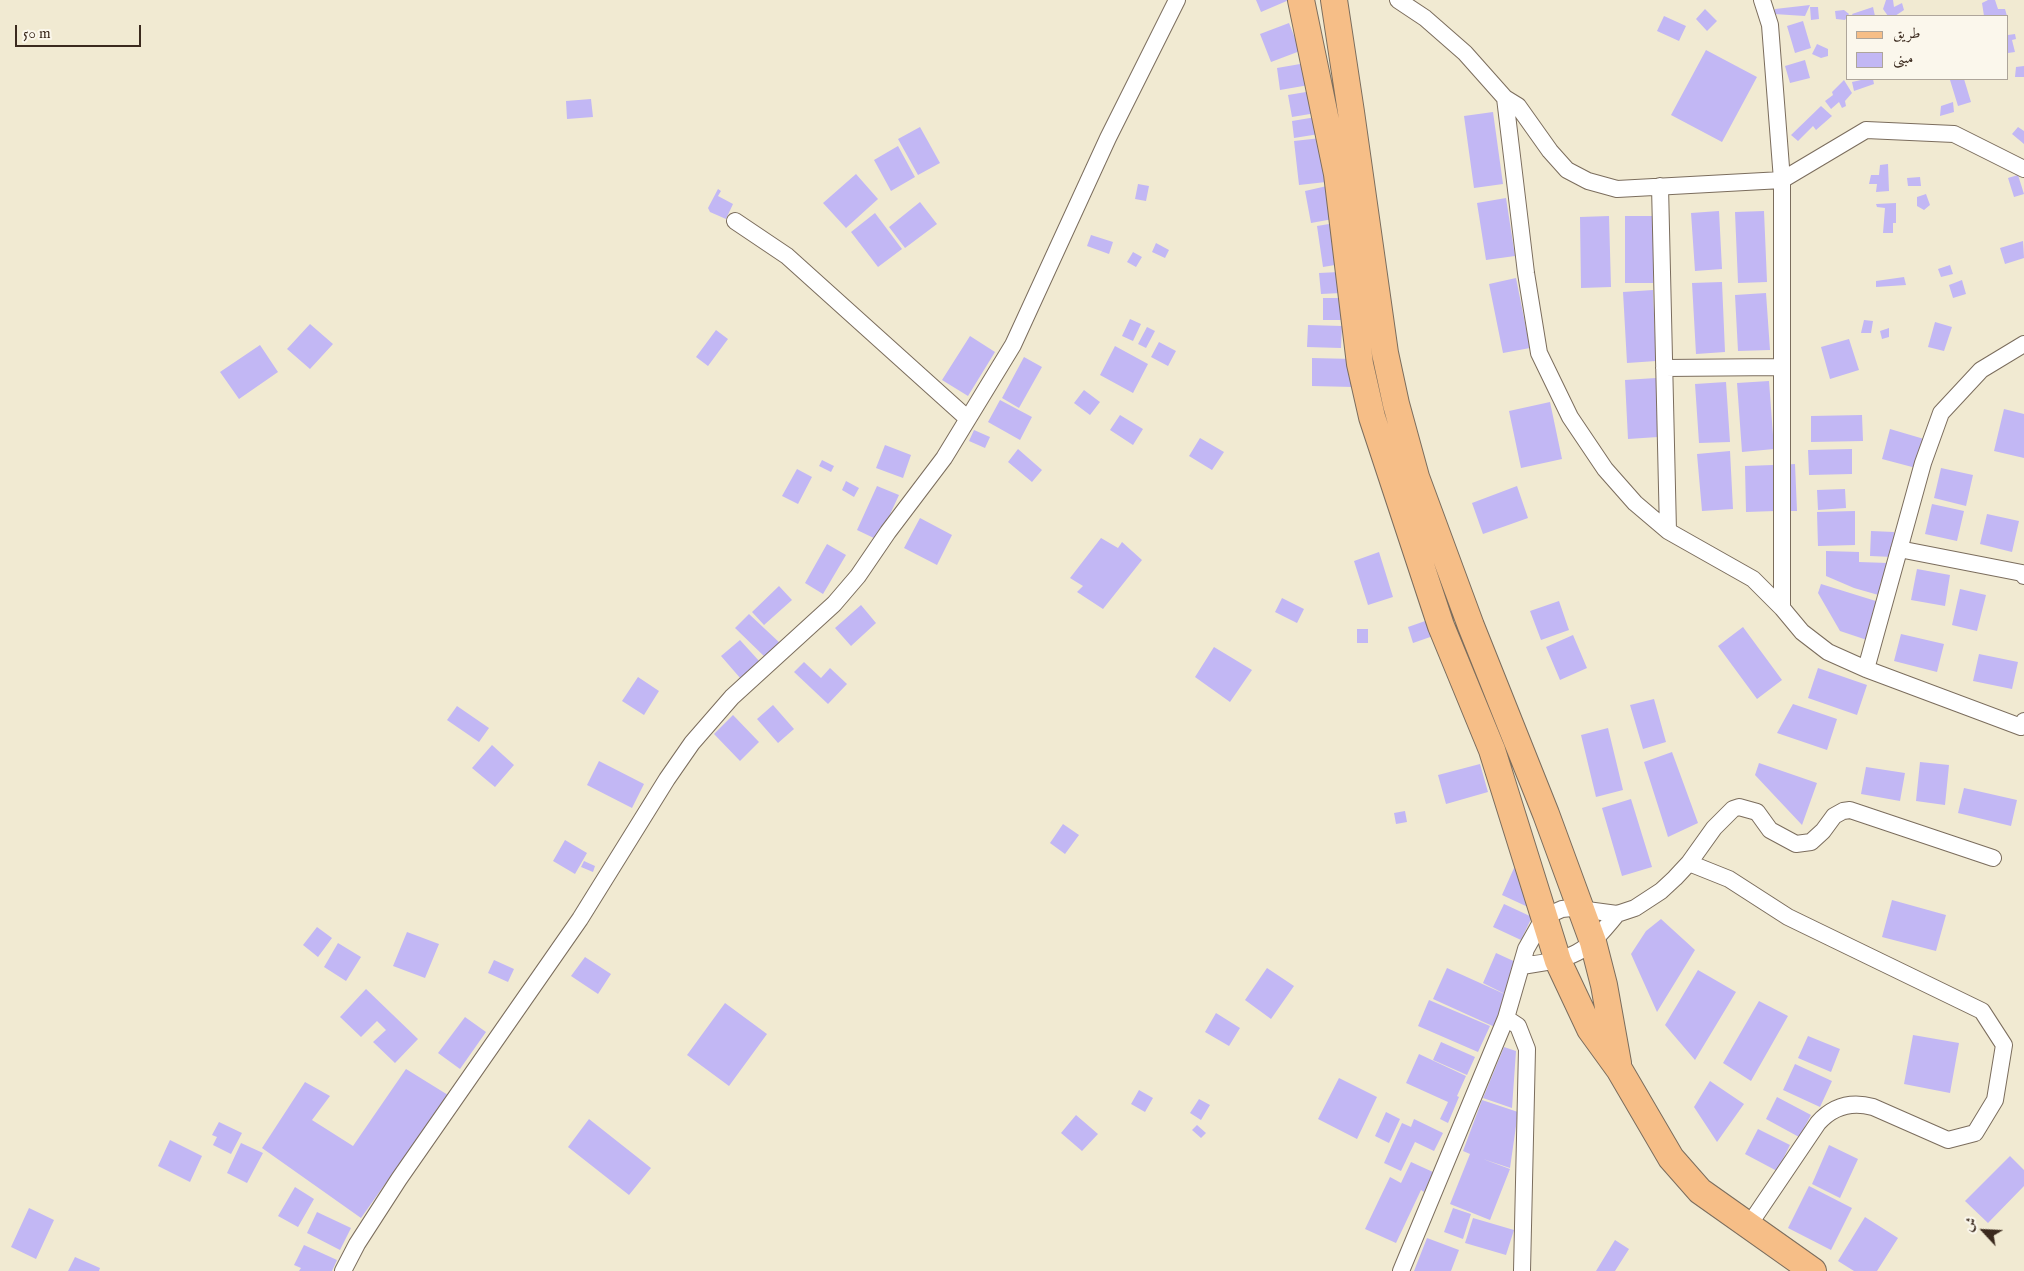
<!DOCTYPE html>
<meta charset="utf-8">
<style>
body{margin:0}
#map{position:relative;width:2024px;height:1271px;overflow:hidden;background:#f1ead2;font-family:"IM FELL English",Amiri,serif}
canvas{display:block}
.legend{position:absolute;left:1846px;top:15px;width:162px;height:65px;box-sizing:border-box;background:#fbf7ec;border:1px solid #aea59a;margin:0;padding:6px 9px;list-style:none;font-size:15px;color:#3b2a1e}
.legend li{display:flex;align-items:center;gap:10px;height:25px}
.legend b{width:25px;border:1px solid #aea59a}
.north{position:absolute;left:1959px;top:1206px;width:50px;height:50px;-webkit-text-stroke:4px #fbf7ec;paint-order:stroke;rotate:295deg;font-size:14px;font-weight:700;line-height:20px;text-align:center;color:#3b2a1e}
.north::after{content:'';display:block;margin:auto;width:18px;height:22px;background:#3b2a1e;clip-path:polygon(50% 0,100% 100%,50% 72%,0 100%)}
.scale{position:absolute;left:15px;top:25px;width:126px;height:22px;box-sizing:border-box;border:2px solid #3b2a1e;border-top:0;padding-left:6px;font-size:15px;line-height:18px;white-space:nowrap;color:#3b2a1e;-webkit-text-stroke:4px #fbf7ec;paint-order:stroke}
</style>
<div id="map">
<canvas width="2024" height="1271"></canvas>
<ul class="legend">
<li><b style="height:6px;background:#f6be87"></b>طريق</li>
<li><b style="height:14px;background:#c2b7f4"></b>مبنى</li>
</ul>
<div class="north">ش</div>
<div class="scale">50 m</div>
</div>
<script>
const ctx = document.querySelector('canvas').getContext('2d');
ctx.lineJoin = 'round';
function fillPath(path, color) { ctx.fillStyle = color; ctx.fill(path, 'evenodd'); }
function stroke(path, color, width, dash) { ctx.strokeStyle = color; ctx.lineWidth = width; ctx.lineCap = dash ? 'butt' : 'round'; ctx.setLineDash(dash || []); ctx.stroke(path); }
fillPath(new Path2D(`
 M1256,0H1289L1261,12Z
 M1886,0H1893L1894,7L1902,3L1904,10L1895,16H1888L1883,9Z
 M1988,0H1995L1998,9H2005L2007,16H1984L1982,3Z
 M1810,5L1805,16L1774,14L1775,9Z
 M1810,7H1818L1819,19L1811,20Z
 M1873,7L1875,16H1853L1852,14Z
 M1705,9L1717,21L1707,31L1696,19Z
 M1844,10L1849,14L1845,20L1836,19L1835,11Z
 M1664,16L1686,26L1679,41L1657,31Z
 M1803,21L1811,48L1795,53L1787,26Z
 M1289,23L1300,51L1271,62L1260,34Z
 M2015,34L2016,39L2012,40L2015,52L2008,53V35Z
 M1817,44L1828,49V56L1821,58L1812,54Z
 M1706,50L1757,77L1722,142L1671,115Z
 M1805,60L1810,78L1790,83L1785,66Z
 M1306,63L1309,85L1280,90L1277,68Z
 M2024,66V77H2015L2016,67Z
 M1860,79H1873L1874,84L1854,91L1852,82L1861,80Z
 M1956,79H1964L1971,102L1958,106L1950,80Z
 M1844,80L1852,93L1845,101L1846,106L1842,108L1839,102L1831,109L1825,101L1833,95L1832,92Z
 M1312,91L1316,113L1292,117L1288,95Z
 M591,99L593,117L567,119L566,101Z
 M1953,102L1954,112L1940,116L1941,106Z
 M1821,106L1832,116L1816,130L1813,126L1798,141L1791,135Z
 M1493,112L1503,184L1474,188L1464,116Z
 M1316,117L1319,134L1294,138L1292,121Z
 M920,127L940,163L918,175L898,139Z
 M2018,127L2024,131V144L2012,134Z
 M1321,138L1326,182L1299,185L1294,141Z
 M898,146L915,177L891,191L874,160Z
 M1888,164L1889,191L1876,192L1877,184H1869L1871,175H1879L1880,165Z
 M856,174L878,199L846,228L823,203Z
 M2018,175L2024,194L2014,197L2008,178Z
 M1920,177L1921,186H1908L1907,178Z
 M1138,184L1149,186L1146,201L1135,199Z
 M1327,186L1333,219L1311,223L1305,191Z
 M718,189L721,191L718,196L733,204L726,219L710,212L708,208Z
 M1926,194L1930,205L1924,210L1917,206V197Z
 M1506,198L1515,256L1486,260L1477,203Z
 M920,202L937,224L905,248L889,227Z
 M1896,203V223H1893V233H1883L1885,208L1877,207L1876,204Z
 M1719,211L1722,269L1695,271L1691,213Z
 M1764,211L1767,282L1738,283L1735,212Z
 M875,213L902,249L878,267L851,232Z
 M1609,216L1611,287L1581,288L1580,217Z
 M1625,216H1653V283H1625Z
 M1335,223L1341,264L1323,267L1317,226Z
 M1091,235L1113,242L1109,254L1087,246Z
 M2023,241L2024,258L2005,264L2000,248Z
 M1156,243L1169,250L1165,258L1152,252Z
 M1133,252L1142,257L1136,267L1127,262Z
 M1950,265L1953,274L1941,277L1938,269Z
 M1339,272L1341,293L1321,294L1319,273Z
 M1904,277L1906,285L1876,287V281Z
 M1516,278L1530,348L1503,353L1489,284Z
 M1962,280L1966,294L1953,298L1949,285Z
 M1722,282L1725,352L1696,354L1692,283Z
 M1653,290L1656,361L1627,363L1623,292Z
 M1766,293L1770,350L1738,351L1735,295Z
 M1323,298H1344V320H1323Z
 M1130,319L1141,324L1133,341L1122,336Z
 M1864,320L1873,321L1871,333H1861Z
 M1935,322L1952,327L1944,351L1928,347Z
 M310,324L333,344L310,369L287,349Z
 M1308,325L1342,326L1341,348L1307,347Z
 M1147,327L1155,331L1146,348L1138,344Z
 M1889,328V337L1882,339L1880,331Z
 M716,330L728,339L708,366L696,357Z
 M970,336L995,352L968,396L942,380Z
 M1849,339L1859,370L1830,379L1821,347Z
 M1159,342L1176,351L1168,366L1151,357Z
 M260,345L278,372L239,399L220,372Z
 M1115,346L1148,364L1133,393L1100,375Z
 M1024,357L1042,367L1019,408L1002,398Z
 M1312,358L1354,359L1353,387L1312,386Z
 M1656,378L1658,437L1628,439L1625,380Z
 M1769,381L1774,449L1742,452L1737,383Z
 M1726,382L1730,442L1699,443L1695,384Z
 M1084,390L1100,402L1090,415L1074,403Z
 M1000,400L1032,417L1020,440L988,422Z
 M1550,402L1562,459L1521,468L1509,411Z
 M2004,409L2024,414V458L1994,451Z
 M1120,415L1143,429L1133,445L1110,430Z
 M1862,415L1863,441L1811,442V416Z
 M1890,429L1924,439L1916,468L1882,459Z
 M974,430L990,437L985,448L969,441Z
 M1200,438L1224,452L1212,470L1189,456Z
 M885,445L911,455L903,478L876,468Z
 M1018,449L1042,470L1032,482L1008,462Z
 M1852,449V474L1809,475L1808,450Z
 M1730,451L1733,509L1702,511L1697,454Z
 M822,460L834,466L831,472L819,466Z
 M1795,464L1797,511H1780L1779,465Z
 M1773,465L1775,511L1746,512L1745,466Z
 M1941,468L1973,475L1966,506L1934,498Z
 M797,469L812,477L798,504L782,496Z
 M846,481L859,488L854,497L842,490Z
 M877,486L899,495L878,540L857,530Z
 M1517,486L1528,518L1483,534L1472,503Z
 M1845,489L1846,508L1818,510L1817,490Z
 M1932,504L1964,511L1957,541L1925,534Z
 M1855,511V545L1818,546L1817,512Z
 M1987,514L2019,521L2012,552L1980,544Z
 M920,518L952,535L937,565L904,548Z
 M1871,531L1894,532L1893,557L1870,556Z
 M1101,538L1118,548L1122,542L1142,560L1103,609L1077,592L1083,586L1070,578Z
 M827,544L846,555L823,594L805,583Z
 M1826,551L1859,552V562L1888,563L1882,596L1854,588L1826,576Z
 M1379,552L1393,597L1368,605L1354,561Z
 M1917,569L1950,575L1945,606L1911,600Z
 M1821,584L1879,602L1867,640L1840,631L1818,593Z
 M779,586L792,600L764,625L752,612Z
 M1960,589L1986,595L1977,631L1952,625Z
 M1282,598L1304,609L1297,623L1275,612Z
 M1559,601L1569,630L1541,640L1530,611Z
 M861,605L876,623L851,646L835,628Z
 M749,614L781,644L767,659L735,628Z
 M1431,619L1436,635L1413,643L1408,627Z
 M1743,627L1782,680L1757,699L1718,646Z
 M1357,629H1368V643H1357Z
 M1901,634L1944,644L1937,672L1894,661Z
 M1573,635L1587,668L1560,680L1546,647Z
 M740,640L760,662L741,679L721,656Z
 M1214,647L1252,670L1230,702L1195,677Z
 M1979,654L2018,662L2012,689L1973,681Z
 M804,662L821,678L830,668L847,684L828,704L794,672Z
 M1818,668L1867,685L1857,715L1808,698Z
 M638,677L659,691L644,715L622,701Z
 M1654,699L1666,742L1643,749L1630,705Z
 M1793,704L1837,719L1827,750L1777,733Z
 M773,705L794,729L778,743L757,719Z
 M457,706L489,728L479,742L447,720Z
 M733,715L759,742L740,761L714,734Z
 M1608,728L1623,790L1596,797L1581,735Z
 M492,745L514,765L495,787L472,768Z
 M1672,752L1698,823L1668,837L1644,762Z
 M599,761L644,784L632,808L587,785Z
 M1920,762L1949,765L1945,805L1916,801Z
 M1759,763L1817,783L1802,825L1755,775Z
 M1480,764L1488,792L1446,804L1438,775Z
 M1866,767L1905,773L1900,801L1861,794Z
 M1964,788L2017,800L2011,826L1958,813Z
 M1631,799L1652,867L1622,876L1602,808Z
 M1405,811L1407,822L1396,824L1394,813Z
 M1063,824L1079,835L1065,854L1050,843Z
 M565,840L587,853L575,874L553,861Z
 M584,861L595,866L593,872L581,867Z
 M1514,868L1520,871L1528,907L1502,895Z
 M1892,900L1946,915L1936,951L1882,937Z
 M1504,904L1532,917L1521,940L1493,927Z
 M1661,919L1695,950L1657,1012L1631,954L1646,931Z
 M317,927L332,938L318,957L303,945Z
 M407,932L439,944L425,978L393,966Z
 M338,943L361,957L346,981L324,967Z
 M1496,953L1520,964L1505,994L1483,983Z
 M585,957L611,974L598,994L571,976Z
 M494,960L514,969L508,982L488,973Z
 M1267,968L1294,986L1271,1019L1245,1000Z
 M1447,968L1511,997L1497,1028L1433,999Z
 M1698,970L1736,992L1695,1060L1665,1025Z
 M366,989L418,1039L395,1063L373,1042L386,1030L377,1021L361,1037L340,1017Z
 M1429,1000L1490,1026L1478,1052L1418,1026Z
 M1759,1001L1788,1016L1751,1081L1723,1063Z
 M725,1003L767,1034L729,1086L687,1055Z
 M1216,1013L1240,1028L1229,1046L1205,1032Z
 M465,1017L486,1032L460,1069L438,1053Z
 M1913,1035L1959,1043L1950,1093L1904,1084Z
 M1808,1036L1840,1049L1831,1072L1798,1058Z
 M1441,1042L1475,1057L1467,1075L1433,1060Z
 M1504,1047L1516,1051L1512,1108L1483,1098Z
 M1419,1054L1466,1076L1457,1096L1459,1097L1448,1123L1440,1119L1448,1102L1406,1083Z
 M1795,1064L1832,1081L1820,1107L1783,1090Z
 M406,1069L448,1095L361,1218L262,1148L305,1082L330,1096L312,1120L353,1146Z
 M1339,1078L1377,1097L1357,1139L1318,1119Z
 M1710,1081L1744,1104L1717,1142L1694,1107Z
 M1139,1090L1153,1098L1145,1112L1131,1104Z
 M1777,1097L1811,1115L1799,1137L1766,1119Z
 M1199,1099L1210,1105L1201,1120L1190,1113Z
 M1482,1100L1518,1112L1510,1168L1483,1159L1510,1169L1490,1220L1450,1204L1470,1154L1463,1151Z
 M1386,1112L1400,1119L1389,1143L1375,1136Z
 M1076,1115L1098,1134L1082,1151L1061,1133Z
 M589,1119L651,1168L629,1195L568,1147Z
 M1414,1119L1443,1133L1434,1151L1415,1142L1401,1171L1384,1163L1402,1123L1411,1127Z
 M219,1122L242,1133L231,1154L213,1145L217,1137L212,1135Z
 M1197,1125L1206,1133L1201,1138L1192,1130Z
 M1758,1129L1790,1145L1777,1171L1745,1154Z
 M170,1140L202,1156L190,1182L158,1166Z
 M241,1143L263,1153L247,1183L227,1173Z
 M1829,1145L1858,1159L1840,1198L1812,1184Z
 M2010,1156L2024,1170V1186L1988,1223L1965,1201Z
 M1411,1162L1433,1172L1424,1192L1421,1190L1396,1243L1365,1229L1390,1177L1401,1183Z
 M1809,1186L1852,1208L1831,1250L1788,1228Z
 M295,1187L314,1199L298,1227L278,1216Z
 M29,1208L54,1220L36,1259L11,1247Z
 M1453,1208L1471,1214L1463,1239L1444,1232Z
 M317,1212L351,1228L340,1250L307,1233Z
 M1865,1217L1898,1238L1877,1271H1854L1838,1261Z
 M1473,1218L1514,1230L1506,1255L1465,1243Z
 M1427,1238L1459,1250L1451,1271H1414Z
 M1615,1240L1629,1249L1615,1271H1596Z
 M304,1245L337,1260L332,1271H299L301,1268L294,1265Z
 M75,1257L100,1268L99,1271H68Z`), '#c2b7f4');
const minor = new Path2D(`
 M1398,0L1425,18L1465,53L1505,98L1526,273L1539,353L1570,417L1605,469L1635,503L1668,531L1753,579L1782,608L1802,632L1828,652L1866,669L2021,727L2024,721
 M1762,0L1770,25L1782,180V608
 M1505,98L1518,106L1550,151L1567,170L1588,181L1617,189L1782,180L1866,130L1954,134L2024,169
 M1660,186L1668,531
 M735,221L787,256L968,419
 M1664,368L1782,367
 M1899,549L2022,573L2024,576
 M1866,669L1923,463L1941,413L1981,370L2024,344
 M1689,863L1729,879L1788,917L1982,1011L2004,1045L1995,1100L1975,1133L1948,1140L1873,1107C1851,1101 1833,1106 1818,1123L1749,1225
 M1522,966C1575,958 1583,956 1617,914
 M1506,1018L1518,1026L1527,1049L1522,1271
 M343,1271L357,1244L399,1179L580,919L667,779L692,743L732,697L834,604L858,576L888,532L944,458L1013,345L1108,138L1177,0
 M1401,1271L1506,1018L1526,949L1544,917L1562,909L1572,908L1617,914L1635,908L1661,891L1675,878L1689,863L1714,828L1733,809L1739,807L1757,812L1770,830L1796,844L1811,842L1823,831L1834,816L1843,811L1850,810L1993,858`);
const primary = new Path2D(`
 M1301,0L1337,174L1360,364L1372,417L1441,626L1492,750L1558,961L1590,1029L1619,1069L1671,1158L1700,1191L1813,1271
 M1334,0L1351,112L1385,353L1396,404L1416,477L1471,626L1546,814L1593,942L1604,985L1618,1063`);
stroke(minor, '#7b6d5d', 18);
stroke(primary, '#7b6d5d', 28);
stroke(minor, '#fff', 16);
stroke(primary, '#f6be87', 26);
</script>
